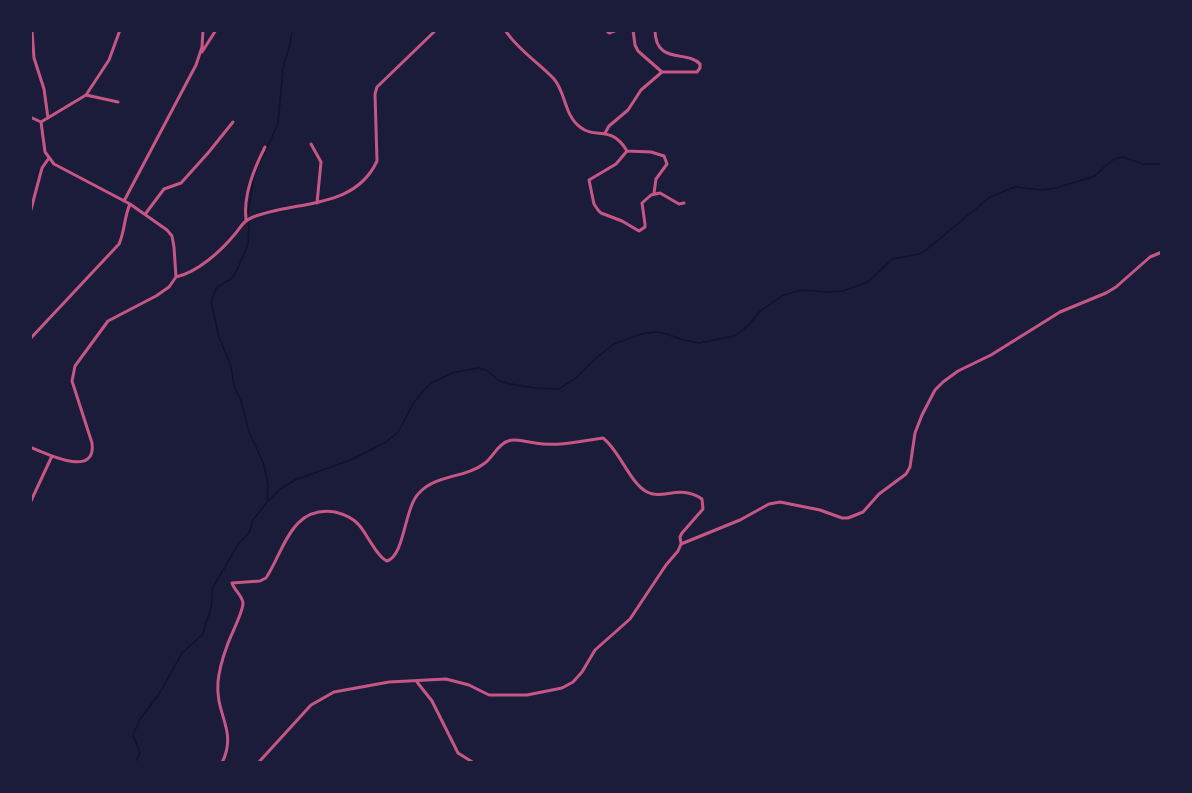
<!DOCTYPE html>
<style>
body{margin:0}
#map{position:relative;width:1192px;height:793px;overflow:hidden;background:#1b1b3a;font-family:Helvetica,sans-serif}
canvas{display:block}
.frame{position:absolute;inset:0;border:32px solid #1b1b3a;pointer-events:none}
</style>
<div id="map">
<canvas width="1192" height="793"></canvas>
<div class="frame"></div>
</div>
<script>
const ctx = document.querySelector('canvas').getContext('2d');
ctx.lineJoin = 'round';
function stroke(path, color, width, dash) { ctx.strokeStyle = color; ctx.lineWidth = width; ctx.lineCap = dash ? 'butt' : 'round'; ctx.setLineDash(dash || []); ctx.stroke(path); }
stroke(new Path2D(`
 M248,213L254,175L278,124L283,67L290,45L292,30
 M249,222L248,244L238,268L232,278L216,288L211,302L219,337L231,366L234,386L241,401L249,432L264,465L268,484L267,502
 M135,763L140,753L133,735L140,719L159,694L182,653L202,635L211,608L213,587L239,543L249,533L253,520L267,502L280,489L295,480L353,459L386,442L398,432L413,404L422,392L431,383L452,373L478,368L486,370L500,381L511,384L535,388L559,389L577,377L595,359L614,344L641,334L655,332L664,333L683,340L699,343L735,336L749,325L760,311L784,295L802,290L828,292L843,291L868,282L892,259L919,254L926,250L990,197L1015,187L1043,190L1056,188L1095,176L1112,160L1123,157L1143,164H1162`), '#12122b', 1.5);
stroke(new Path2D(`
 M32,30L34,58L44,89L48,118
 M505,30C517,49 539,63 554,79C566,93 564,115 580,127C596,140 611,124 627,151
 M606,30L609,33L617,30
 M655,30C655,65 688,50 700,64V68L697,72H662
 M202,52L216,30
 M86,95L118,102
 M30,117L41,122
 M41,122L86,95L109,60L120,30
 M605,133L609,126L628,110L641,90L662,72L638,51L635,45L633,30
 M311,144L321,162L317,203
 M627,151L616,164L589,180L594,204L598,210L601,213L622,221L639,231L645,227V224L642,203L651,195L660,193L679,204L684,203
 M627,151L651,152L664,156L667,164L656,179L654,193
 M124,201L196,65L202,47L203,30
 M30,213L42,168L49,158
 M146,213L164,189L181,183L208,153L233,122
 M246,220C243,195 254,169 265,147
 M176,277C198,272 221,251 235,234C240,228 243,221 251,218C293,200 354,211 377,161L375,94L377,87L436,30
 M30,339L119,244C125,231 124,217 130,204
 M30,447C45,453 97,479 92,443L72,381L75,366L108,321L156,296L169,287L176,277L174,247L172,236L167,230L130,204L54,164L45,152L41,122
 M30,503L52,456
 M417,682L432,701L458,753L474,763
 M222,763C238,730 215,715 218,682C219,670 223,657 227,646C230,636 243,613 243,603C242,595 234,590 232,583L260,581L266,578C284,551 291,505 335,512C343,514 353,518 359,525C367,534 377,557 387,561C405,555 404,508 419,493C437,474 466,478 485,463C493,457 498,444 508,441C516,438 527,442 535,443C558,447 580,441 603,438C620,451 629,482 647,492C662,500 681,484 702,499L703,509L682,533L680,537L681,543
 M258,763L311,705L334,692L389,682L446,679L469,685L489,695H527L562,688L573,682L582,672L595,650L630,619L666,565L678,551L681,544L740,520L769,504L780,502L820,510L842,518H848L863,512L879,494L906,474L910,467L915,433L922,415L935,390L943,382L958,371L991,355L1060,312L1106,293L1116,287L1150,257L1162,252`), '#c65784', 3);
</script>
